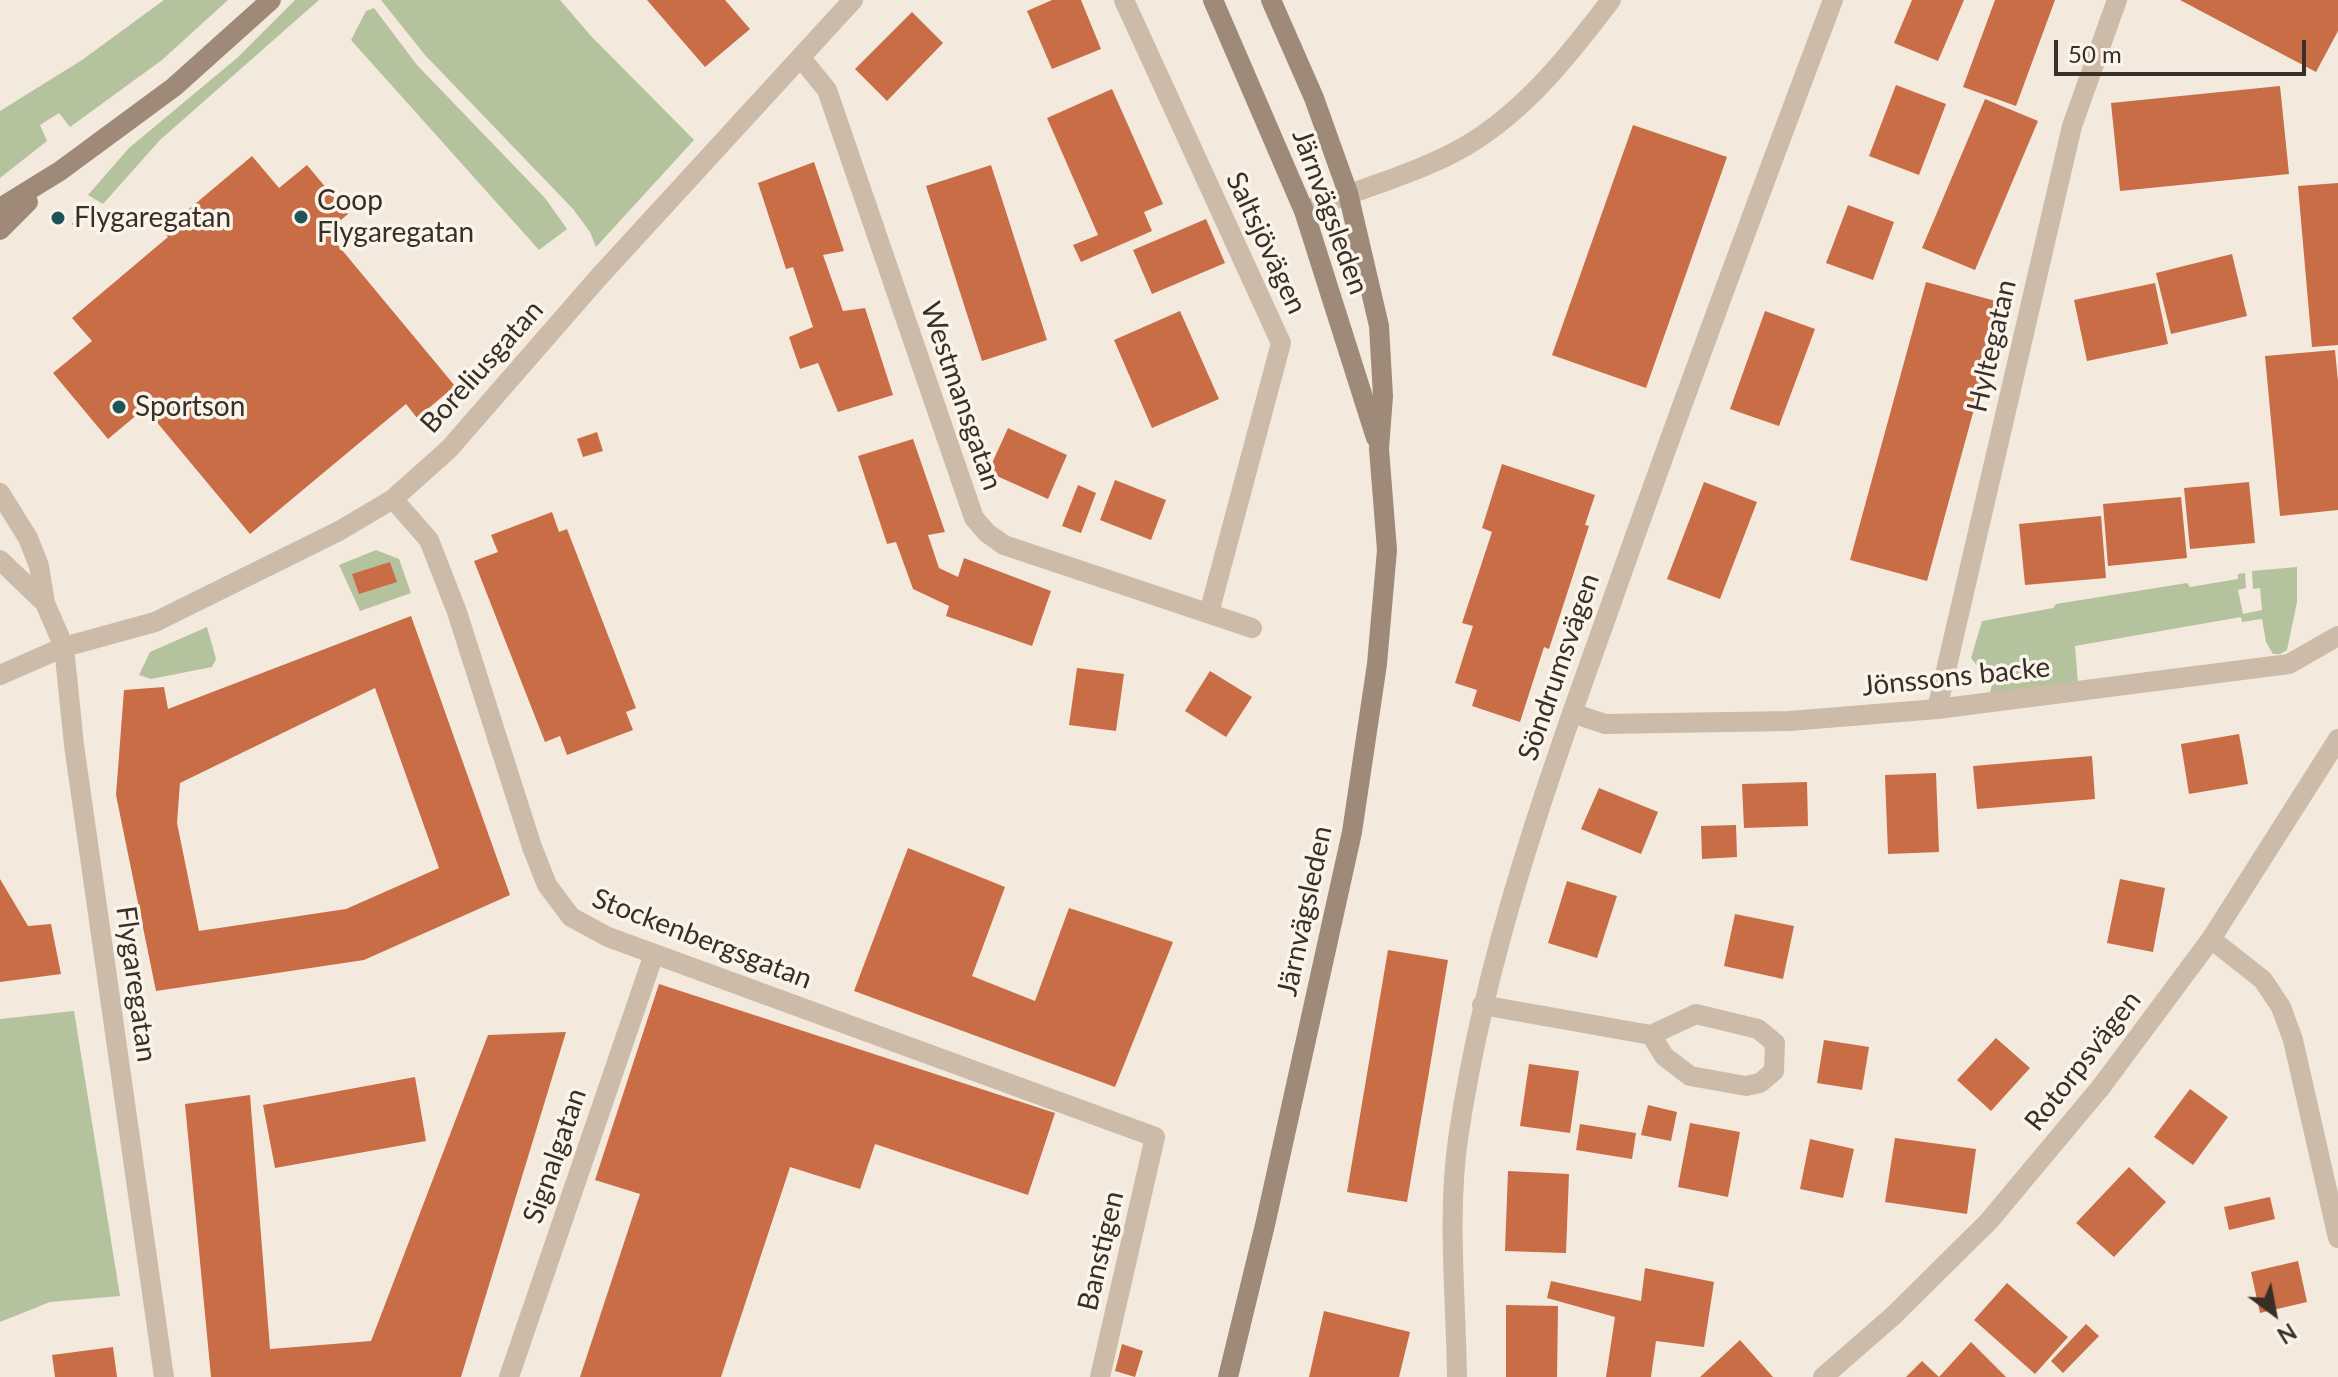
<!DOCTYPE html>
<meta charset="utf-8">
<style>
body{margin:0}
#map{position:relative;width:2338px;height:1377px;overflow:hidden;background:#f3eadd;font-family:Lato,sans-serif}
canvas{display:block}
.north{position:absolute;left:2234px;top:1273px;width:80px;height:80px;-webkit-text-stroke:6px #faf4ea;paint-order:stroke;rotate:148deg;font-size:22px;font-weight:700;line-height:32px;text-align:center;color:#392f29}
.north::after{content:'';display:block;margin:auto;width:28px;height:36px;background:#392f29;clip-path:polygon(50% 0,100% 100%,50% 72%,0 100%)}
.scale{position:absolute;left:2054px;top:40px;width:252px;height:36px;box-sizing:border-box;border:4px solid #392f29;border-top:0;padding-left:10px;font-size:24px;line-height:28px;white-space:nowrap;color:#392f29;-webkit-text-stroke:6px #faf4ea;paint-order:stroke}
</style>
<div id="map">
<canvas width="2338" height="1377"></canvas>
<div class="north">N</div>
<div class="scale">50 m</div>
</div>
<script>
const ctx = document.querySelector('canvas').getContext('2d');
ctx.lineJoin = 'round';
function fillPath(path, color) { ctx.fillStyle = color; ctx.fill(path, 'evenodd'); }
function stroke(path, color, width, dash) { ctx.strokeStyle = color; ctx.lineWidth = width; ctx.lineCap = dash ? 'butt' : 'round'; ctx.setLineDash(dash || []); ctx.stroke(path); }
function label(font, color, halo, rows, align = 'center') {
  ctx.font = font + ' Lato,sans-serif'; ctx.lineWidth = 7; ctx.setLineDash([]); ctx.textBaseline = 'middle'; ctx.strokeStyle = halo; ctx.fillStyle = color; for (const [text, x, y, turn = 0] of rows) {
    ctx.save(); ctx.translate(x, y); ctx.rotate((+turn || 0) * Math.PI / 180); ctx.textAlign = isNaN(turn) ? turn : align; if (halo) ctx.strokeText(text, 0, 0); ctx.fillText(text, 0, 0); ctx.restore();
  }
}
fillPath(new Path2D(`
 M164,0H228L162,60L70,127L59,113L40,125L47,141L0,178V111L82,60Z
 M295,0H319L160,140L103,204L88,195L129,148L237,58Z
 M381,0H560L591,36L694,140L596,247L590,232L573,209L425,55Z
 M374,8L417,65L545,198L567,229L539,250L351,40L366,11Z
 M376,550L399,559L411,593L360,611L339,565Z
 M2297,567V602L2287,650L2280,654H2273L2266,642L2262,619L2242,622L2241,617L2075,646L2078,684L1990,693L1992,685L1971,658L1982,621L2053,608L2056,604L2187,583L2190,587L2238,579V574L2245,573L2246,588L2238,590L2243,614L2262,610L2260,588L2253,589L2252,571Z
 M207,627L216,659L212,667L151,679L139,675L150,652Z
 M74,1011L120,1296L50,1302L0,1322V1019Z`), '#b4c39d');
fillPath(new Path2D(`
 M647,0H725L750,29L705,67Z
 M1052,0H1081L1101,49L1052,69L1027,11Z
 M1912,0H1964L1938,61L1894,43Z
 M1995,0H2055L2016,106L1963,87Z
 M2180,0H2338V31L2316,72Z
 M912,12L943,43L887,101L855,69Z
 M1896,85L1946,104L1919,175L1869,156Z
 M2280,86L2289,174L2120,191L2111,103Z
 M1112,89L1163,204L1144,212L1152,231L1081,262L1073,245L1098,235L1047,118Z
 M1985,99L2038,121L1975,270L1922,248Z
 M1633,125L1727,157L1646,388L1552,355Z
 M252,156L279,188L307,165L348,214L327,232L455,386L417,418L406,404L250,534L145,408L108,439L53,373L92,341L72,318L168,237L163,231Z
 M814,162L844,251L823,255L843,311L865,308L893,395L838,412L818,363L800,369L789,337L813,327L793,267L786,269L758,183Z
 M991,165L1047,340L982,361L926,186Z
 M2338,183V345L2312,347L2298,186Z
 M1848,205L1894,222L1873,280L1826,263Z
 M83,211L87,215L77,228L72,224Z
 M1206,219L1225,263L1152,294L1133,250Z
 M2232,254L2247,316L2171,334L2156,273Z
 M1926,282L2003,303L1927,581L1850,560Z
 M2155,283L2168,344L2087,361L2074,300Z
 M1180,311L1219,399L1152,428L1114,340Z
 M1765,311L1815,329L1779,426L1730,409Z
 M2335,350L2338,382V510L2280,516L2265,356Z
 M1008,428L1067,455L1048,499L988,472Z
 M597,432L603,451L583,457L577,439Z
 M913,439L945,532L928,535L939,568L958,577L964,558L1051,591L1032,646L946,616L949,606L913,589L896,542L887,544L858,456Z
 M1502,464L1595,495L1585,525L1589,526L1549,649L1544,647L1520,722L1472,706L1477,690L1455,683L1473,626L1462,623L1492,532L1482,528Z
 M1115,480L1166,500L1151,540L1100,520Z
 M1704,482L1757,502L1720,599L1667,579Z
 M2249,482L2255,543L2190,549L2184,488Z
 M1078,485L1096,493L1081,533L1062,526Z
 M2181,497L2187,558L2108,566L2103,504Z
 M552,512L559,532L567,529L636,708L626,712L633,730L567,755L560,736L545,742L474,561L498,552L491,535Z
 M2101,516L2106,578L2025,585L2019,524Z
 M390,562L397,582L359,594L352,574Z
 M411,616L510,895L364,960L156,991L116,795L124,690L164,687L168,709ZM375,688L439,868L346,909L199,931L177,823L180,783Z
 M1077,668L1124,674L1116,731L1069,725Z
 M1210,671L1252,697L1226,737L1185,711Z
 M2239,734L2248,784L2189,794L2181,744Z
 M2092,756L2095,799L1977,809L1973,766Z
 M1936,773L1939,852L1888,854L1885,775Z
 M1807,782L1808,826L1744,828L1742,784Z
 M1599,788L1658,812L1641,854L1581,829Z
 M1736,825L1737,857L1702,859L1701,826Z
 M908,848L1005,887L972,976L1035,1001L1069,908L1173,942L1115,1087L854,991Z
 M0,879L28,926L51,924L61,974L0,982Z
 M2120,879L2165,888L2153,952L2107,943Z
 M1567,881L1617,896L1597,958L1548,943Z
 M1735,914L1794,926L1783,979L1724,966Z
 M1388,950L1448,960L1407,1202L1347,1192Z
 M659,984L1055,1113L1028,1195L875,1144L860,1189L790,1167L721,1377H580L640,1194L595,1180Z
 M566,1032L461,1377H211L185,1104L250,1095L270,1349L371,1341L488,1035Z
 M1996,1038L2030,1068L1991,1111L1957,1080Z
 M1824,1040L1869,1047L1862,1090L1817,1083Z
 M1529,1064L1579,1071L1570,1133L1520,1126Z
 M415,1077L426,1141L275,1168L263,1105Z
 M2190,1089L2228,1117L2193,1165L2154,1137Z
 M1648,1105L1677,1112L1671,1141L1641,1135Z
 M1690,1123L1740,1132L1728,1197L1678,1187Z
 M1580,1124L1636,1133L1632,1159L1576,1150Z
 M1895,1138L1976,1149L1967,1214L1885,1202Z
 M1810,1139L1854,1149L1843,1198L1800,1189Z
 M2129,1167L2166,1202L2114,1257L2076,1223Z
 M1508,1171L1569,1174L1566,1253L1505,1251Z
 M2270,1197L2275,1219L2229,1230L2224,1207Z
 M2298,1261L2307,1302L2260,1313L2251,1272Z
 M1645,1268L1714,1282L1704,1347L1656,1341L1651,1377H1606L1615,1317L1547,1298L1551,1281L1641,1301Z
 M2007,1283L2068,1337L2035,1374L1974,1320Z
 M1506,1305L1558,1306L1557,1377H1506Z
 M1324,1311L1410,1332L1399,1377H1309Z
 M2086,1324L2099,1336L2063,1373L2051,1361Z
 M1740,1340L1773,1377H1700Z
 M1971,1342L2006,1377H1906L1922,1361L1939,1377Z
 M1122,1344L1143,1351L1135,1377L1115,1371Z
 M113,1347L117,1377H55L52,1355Z`), '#c86d46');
stroke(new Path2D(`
 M1124,0L1281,343L1209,613
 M801,58L827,90L974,518L987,533L1004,545L1252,628
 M1304,211C1353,191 1406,177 1453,153C1519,119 1567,58 1611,0
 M0,493L28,538L39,566L45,603L64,647L74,745L164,1377
 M393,499L429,540L457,612L532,847L547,885L571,917L608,937L1155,1137L1100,1377
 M0,560L45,603
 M0,675L64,647L155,622L339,531L393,499L449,449L598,278L853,0
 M1937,709L2072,126L2117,0
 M1572,713L1605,724L1790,721L1937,709L2289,664L2338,636
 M2211,939L2263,980L2281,1007L2293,1040L2338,1238
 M1482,1005L1651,1035L1664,1056L1690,1076L1746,1086L1760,1083L1774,1071L1775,1043L1758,1029L1696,1014L1651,1035
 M509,1377L654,954
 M1457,1377C1456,1299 1447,1216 1458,1139C1485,954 1548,779 1611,604C1682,402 1757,201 1833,0
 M1823,1377L1893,1316L1989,1221L2101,1087L2211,939L2338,739`), '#ccbba9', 20);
stroke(new Path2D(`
 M1213,0L1304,211L1376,438
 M0,208L60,171L174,87L271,0
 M0,230L28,202
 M1228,1377L1265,1225L1352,832L1377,664L1387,550L1379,449L1383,396L1379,326L1348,193L1314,98L1271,0`), '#9f8a7a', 20);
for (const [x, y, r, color] of [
 [301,217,8,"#1d545b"],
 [58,218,8,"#1d545b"],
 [119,407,8,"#1d545b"]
]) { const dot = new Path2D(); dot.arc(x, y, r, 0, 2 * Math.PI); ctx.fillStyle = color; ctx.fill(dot); stroke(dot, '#faf4ea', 3); }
label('28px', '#392f29', '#faf4ea', [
 ["Coop",317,201],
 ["Flygaregatan",317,233],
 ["Flygaregatan",74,218],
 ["Sportson",135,407]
], 'left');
label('28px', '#392f29', '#faf4ea', [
 ["Järnvägsleden",1330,212,70],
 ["Saltsjövägen",1266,243,65],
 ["Hyltegatan",1992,346,-77],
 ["Boreliusgatan",482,367,-48],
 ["Westmansgatan",961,396,71],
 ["Söndrumsvägen",1559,667,-71],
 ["Jönssons backe",1956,677,-6],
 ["Järnvägsleden",1305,911,-78],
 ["Stockenbergsgatan",702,939,21],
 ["Flygaregatan",136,984,82],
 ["Rotorpsvägen",2083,1061,-52],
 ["Signalgatan",555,1156,-71],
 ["Banstigen",1101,1251,-77]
]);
</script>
